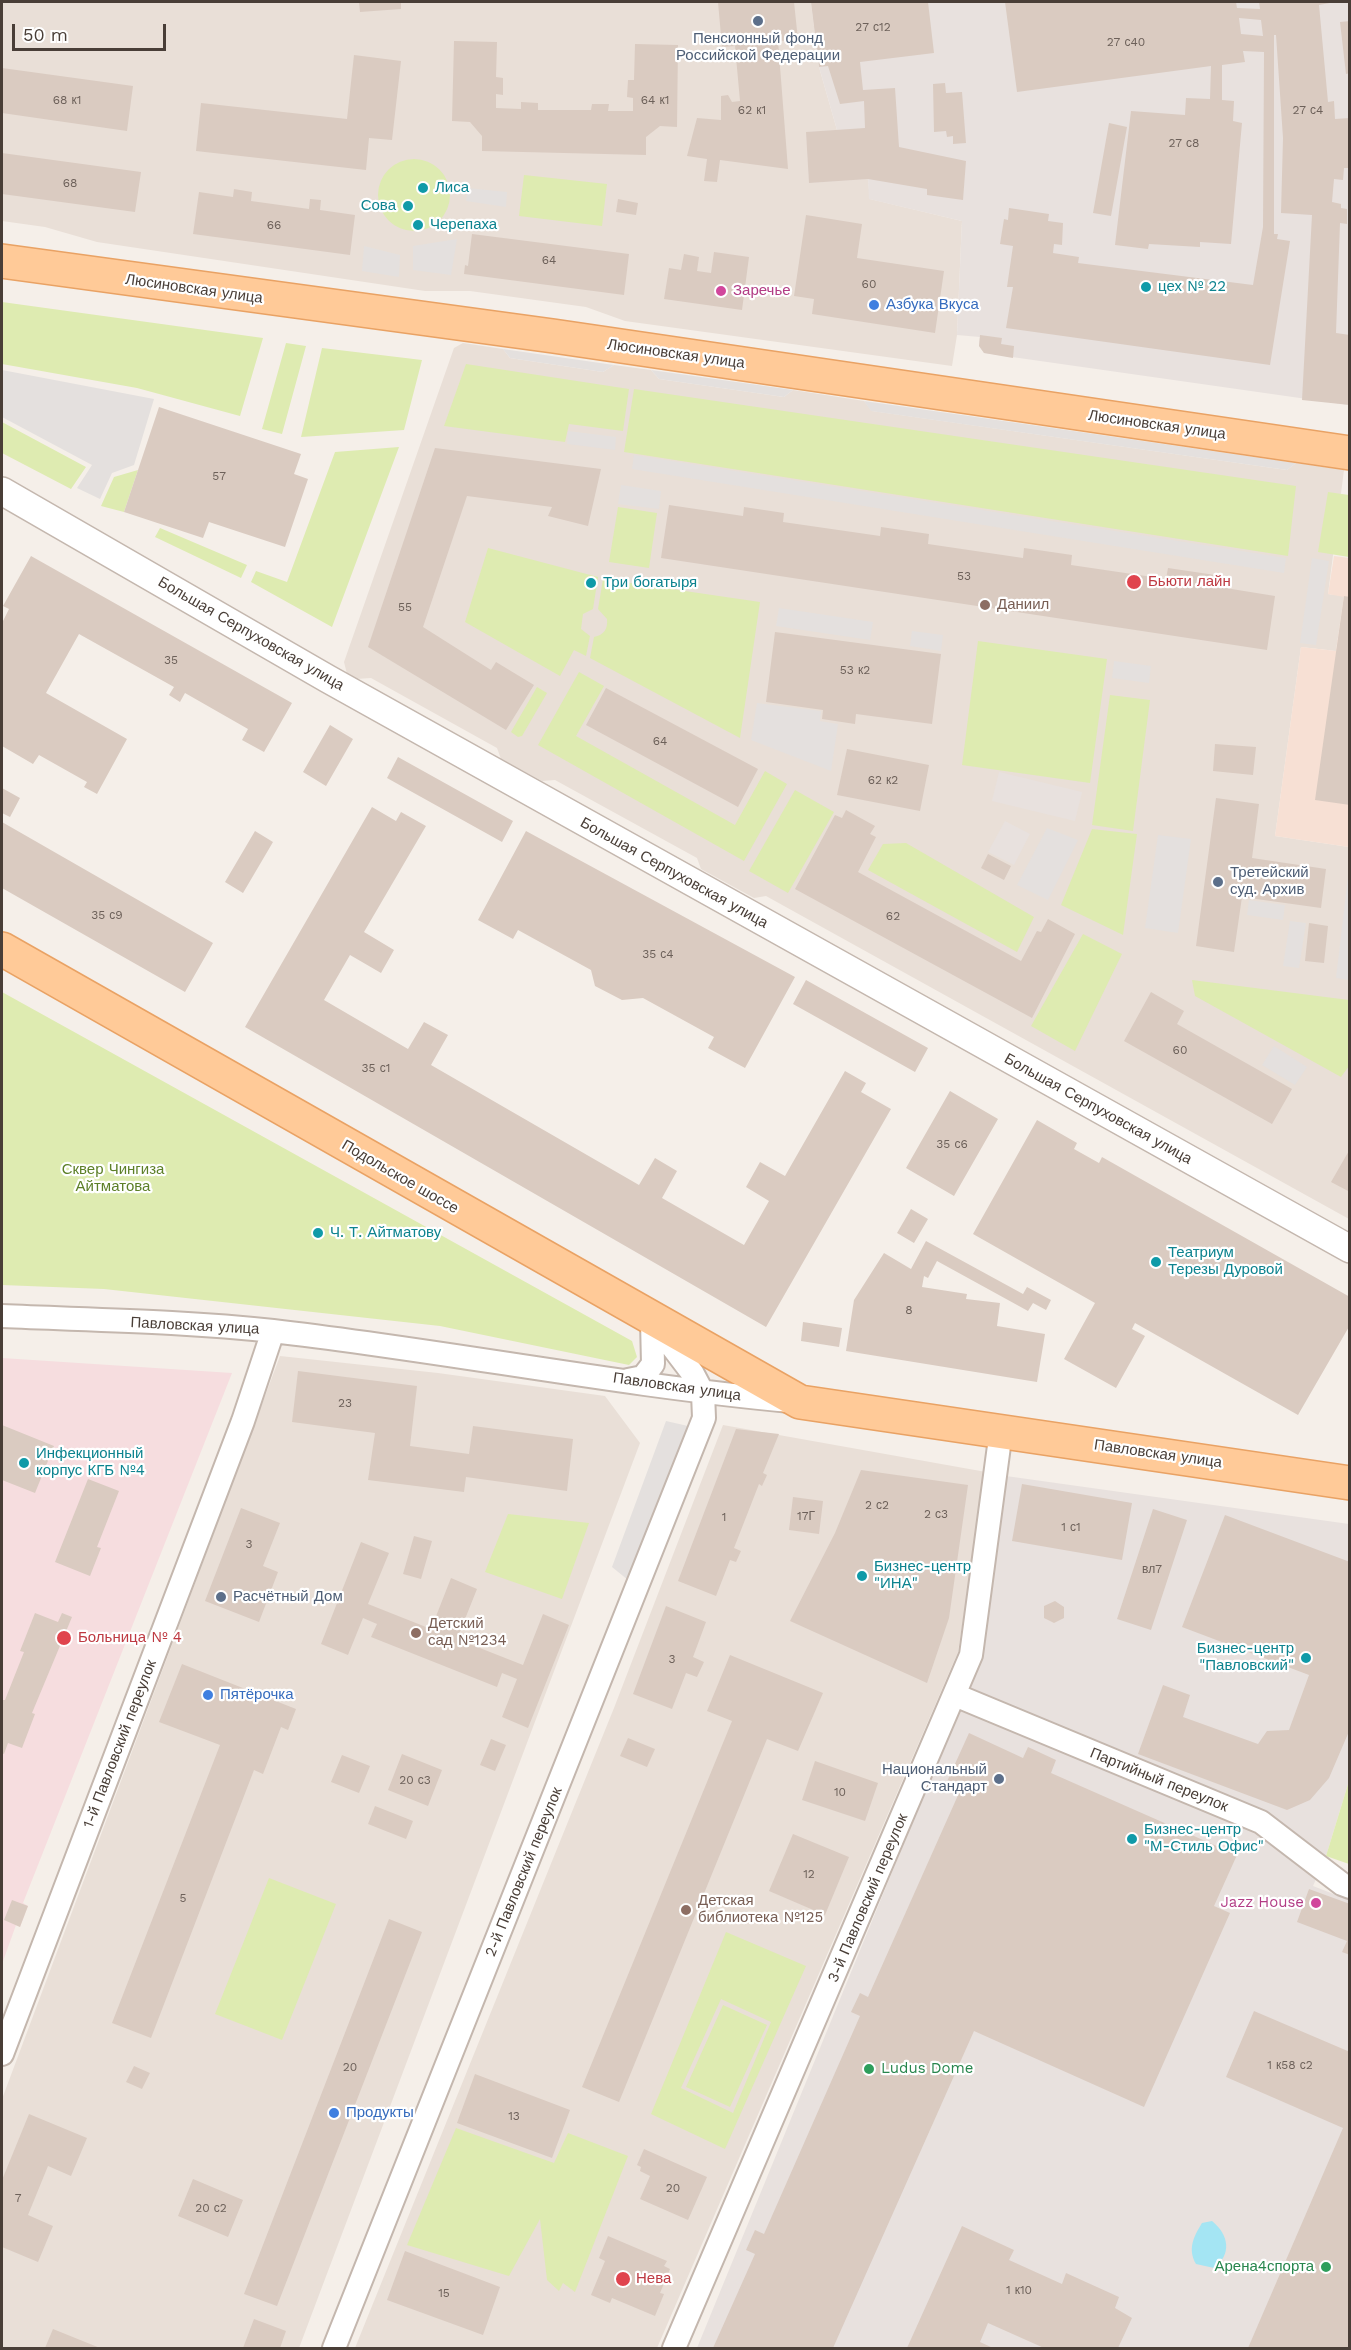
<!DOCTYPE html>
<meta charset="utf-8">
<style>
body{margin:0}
#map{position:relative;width:1351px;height:2350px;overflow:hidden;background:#f5efe9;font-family:"Work Sans",sans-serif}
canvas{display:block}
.frame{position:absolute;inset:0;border:3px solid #493e37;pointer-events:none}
.scale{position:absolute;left:12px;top:24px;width:154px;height:27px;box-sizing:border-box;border:3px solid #493e37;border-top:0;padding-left:8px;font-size:18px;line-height:21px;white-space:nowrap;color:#493e37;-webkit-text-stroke:4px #fff;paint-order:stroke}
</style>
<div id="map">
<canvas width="1351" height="2350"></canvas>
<div class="frame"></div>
<div class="scale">50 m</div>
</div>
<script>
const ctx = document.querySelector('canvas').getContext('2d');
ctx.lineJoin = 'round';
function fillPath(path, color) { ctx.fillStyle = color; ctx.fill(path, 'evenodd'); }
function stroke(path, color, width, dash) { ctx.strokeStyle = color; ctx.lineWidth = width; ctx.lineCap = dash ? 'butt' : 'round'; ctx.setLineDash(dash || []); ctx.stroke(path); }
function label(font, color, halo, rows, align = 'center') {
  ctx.font = font + ' "Work Sans",sans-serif'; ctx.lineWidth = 4.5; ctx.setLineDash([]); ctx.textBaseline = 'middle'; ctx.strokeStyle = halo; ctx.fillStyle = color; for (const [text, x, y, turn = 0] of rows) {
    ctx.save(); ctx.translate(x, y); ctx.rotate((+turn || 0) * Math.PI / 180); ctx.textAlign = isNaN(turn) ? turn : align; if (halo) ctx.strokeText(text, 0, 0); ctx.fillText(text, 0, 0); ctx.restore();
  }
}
fillPath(new Path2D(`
 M2,2H811L819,67L837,130L868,179L870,199L962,221L957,335L952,366L625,321L586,307L470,291H425L97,242L45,227L2,221Z
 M463,343L503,349L510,358L603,372L614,365L651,370L659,379L784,397L793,390L864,401L872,411L1287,470L1296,463L1344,470L1328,594L1344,596L1336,651L1301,647L1275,836L1349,847V1219L766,896L754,898L701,869L697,858L555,780L542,781L501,759L497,748L371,678L356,679L347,674L344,662L454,348Z
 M280,1356L438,1373L605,1396L640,1443L299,2348H2V2099Z
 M723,1425L986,1472L958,1652L657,2348H355L614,1708Z`), '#e9dfd7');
fillPath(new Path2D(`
 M1334,556L1349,558V847L1275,836L1301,647L1336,651L1344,597L1328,594Z`), '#f7e0d4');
fillPath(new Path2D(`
 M811,2H1349V405L984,353L979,346L980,337L957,335L962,221L869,199L868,179L809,183L806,132L837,130L819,67Z
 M999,772L1082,792L1075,821L992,801Z
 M1005,821L1030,834L1014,865L988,852Z
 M1006,1476L1349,1524V1781L1326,1856L1313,1886L1349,1900V2348H697L979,1660Z`), '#e8e1de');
fillPath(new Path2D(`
 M2,1358L232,1373L23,1903L28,1906L20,1927L16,1925L2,1964Z`), '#f6dddf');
fillPath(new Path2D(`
 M378 195a36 36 0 1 1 72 0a36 36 0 1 1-72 0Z
 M524,175L607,184L602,226L519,216Z
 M2,302L263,338L240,416L137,388L2,364Z
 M286,343L306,346L282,434L262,429Z
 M322,348L422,360L404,430L301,437Z
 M466,364L629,389L623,431L569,424L565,442L444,426Z
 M634,389L1296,486L1288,556L624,452Z
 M2,422L86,467L71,489L2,453Z
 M399,447L332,627L251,582L256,571L287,582L335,452Z
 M138,470L124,512L101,506L114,477Z
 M1328,492L1349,495V557L1318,552Z
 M618,507L657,513L649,568L609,562Z
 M160,528L247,565L241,578L155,537Z
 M488,548L598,577L593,609L583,614L581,629L590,636L586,656L574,650L560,676L465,622Z
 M603,579L760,602L740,738L590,658L594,637C604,635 608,629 607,619L598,609Z
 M978,641L1107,659L1090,783L962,765Z
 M579,672L604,686L576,736L735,825L765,771L787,784L744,861L538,745Z
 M537,687L547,693L522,736L518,737L511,732Z
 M1110,695L1150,700L1133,831L1092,825Z
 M795,790L834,812L788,893L749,871Z
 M1092,829L1137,834L1123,935L1061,905Z
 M906,843L1034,917L1017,952L868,870L883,844Z
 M1083,934L1122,954L1075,1051L1031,1026Z
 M1192,980L1349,1000V1066L1341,1077L1195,996Z
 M2,992L632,1341L637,1357L629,1365L440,1326L104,1289L2,1285Z
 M508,1514L589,1523L562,1599L485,1572Z
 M1349,1781L1350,1864H1349L1326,1856Z
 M269,1878L336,1904L282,2040L215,2014Z
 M726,1932L806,1966L725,2149L651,2114ZM721,1999L771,2022L733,2113L681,2088Z
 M723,2005L767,2025L730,2107L686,2087Z
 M456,2128L554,2163L568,2133L628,2156L575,2292L563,2283L559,2291L547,2280L540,2219L509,2276L407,2245Z`), '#deebb1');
fillPath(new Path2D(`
 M468,188L507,192L506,207L466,201Z
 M457,239L451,275L413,270V246Z
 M364,246L400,255L399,277L362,271Z
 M503,349L614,365L603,372L510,358Z
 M2,370L154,399L134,465L112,473L100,499L77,488L92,465L2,417Z
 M651,370L793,390L784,397L659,379Z
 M864,401L1296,463L1287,470L871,411Z
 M568,431L616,437L615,450L567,444Z
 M634,455L1286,558L1284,573L632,469Z
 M621,485L661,491L659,509L618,504Z
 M1312,558L1329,561L1316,645L1300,643Z
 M779,608L873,622L870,640L776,626Z
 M912,631L943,635L941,651L910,646Z
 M1114,661L1151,666L1149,683L1112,678Z
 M757,703L821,711L820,721L838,724L831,771L751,740Z
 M1047,828L1078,840L1048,900L1017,885Z
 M1158,835L1191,839L1178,933L1145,928Z
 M1349,868L1350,980H1349L1336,978Z
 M1249,900L1285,905L1283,920L1247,915Z
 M1290,921L1306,923L1299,968L1283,966Z
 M1274,1046L1307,1067L1295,1085L1262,1065Z
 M666,1421L688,1426L628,1580L612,1567Z`), '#e4e0de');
fillPath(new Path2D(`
 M1212,2221C1229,2235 1232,2254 1214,2268L1196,2264C1187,2249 1194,2236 1202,2223Z`), '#a4e5f3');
fillPath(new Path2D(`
 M359,2H401V9L360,12Z
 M718,2H794L798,40L778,41L788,169L720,160L717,182L704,181L707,159L687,156L697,118L721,120V96L728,95L732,102L740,101L735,46L722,47Z
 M811,2H928L934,53L860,62L863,90L895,88L899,147L966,161L963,200L927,195V189L868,179L809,183L806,132L865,128L864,101L840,104L828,66L819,67Z
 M1005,2H1236L1237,8L1260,9L1259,2H1335L1319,5L1328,102L1334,101L1335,119L1350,118V168H1344L1343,180L1334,179L1332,202L1341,204V208L1347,209V224L1340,223L1336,333L1350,335V405L1302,400L1312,215L1281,213L1283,138L1276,35H1274V234H1278L1277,239L1290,241L1270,365L1006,328L1013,287H1007L1013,246L1000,244L1004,219L1008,220L1009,208L1049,214L1048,221L1063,223L1062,245L1054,244L1053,253L1079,257L1078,263L1253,285L1263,227L1264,54V52L1243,51L1245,62L1222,65V100L1234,101L1233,121L1242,123L1231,244L1200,242V247L1149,244L1148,249L1115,245L1131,111L1185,115L1186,98L1210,99L1211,66L1017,92ZM1239,18L1261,20L1263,36L1241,34Z
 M1350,21V73L1346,74L1340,22Z
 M454,41L497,42L496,77L503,78V95L496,94V108L521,109V102L538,103V110H591L592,104H609L608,111H633V98L627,97L628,80H634L635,44L678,45L677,127L660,126L646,137V155L482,151V136L470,122L452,121Z
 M354,55L401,61L392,140L369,138L366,170L196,151L201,103L347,119Z
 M2,68L133,86L127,131L2,113Z
 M945,83L946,93L962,92L966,143L953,144V136L947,137L946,131L934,132L933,84Z
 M1109,123L1127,127L1111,216L1093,213Z
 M2,153L141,172L135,212L2,194Z
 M234,189L252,192L251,201L309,209L310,199L321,200L320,210L355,215L350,255L193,234L199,192L233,197Z
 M618,199L638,203L636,215L616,212Z
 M806,215L862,224L857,258L944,271L935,333L812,314L814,299L794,296Z
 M472,234L629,254L624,295L464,274L465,265L468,266Z
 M714,252L749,257L742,310L664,299L669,268L681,270L684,254L699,257L697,271L711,273Z
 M980,335L1002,338L1001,344L1014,346L1013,358L984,353L979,346Z
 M159,407L301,454L294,474L308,479L285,547L209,522L203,538L124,512Z
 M435,448L601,469L588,526L548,516L552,507L467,496L423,627L491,670L496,662L534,685L506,730L368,647Z
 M669,505L743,516L744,507L784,513L783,522L880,536L881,527L929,534L928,544L1023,558L1024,548L1072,555L1071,565L1166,579L1168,568L1215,575L1213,586L1275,596L1267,650L661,558Z
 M31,556L292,703L264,752L242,740L248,729L185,693L180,702L169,695L174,687L79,634L46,693L127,739L97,794L84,787L87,782L39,755L33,764L2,746V623L9,609L3,606Z
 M1344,596L1350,597V805L1315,800Z
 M775,632L941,654L932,724L856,714L855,724L822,719L823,710L766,702Z
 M606,688L758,769L738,807L586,725Z
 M330,725L353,739L326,786L303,772Z
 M1215,744L1256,747L1253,775L1213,771Z
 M847,749L929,765L920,811L837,795Z
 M398,757L513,821L502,842L387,778Z
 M2,788L20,798L10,817L2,813Z
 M1216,798L1259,804L1252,858L1326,869L1321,908L1242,897L1234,952L1196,946Z
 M372,807L396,821L401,812L426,826L364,932L394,950L381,973L350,955L324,1000L408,1049L424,1022L448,1035L431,1065L639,1185L655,1158L677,1171L662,1198L744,1245L769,1201L746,1187L760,1162L785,1176L845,1071L866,1083L861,1092L891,1109L766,1327L245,1027Z
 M846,810L875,826L870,834L876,837L858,872L1021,961L1037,931L1041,932L1048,919L1075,934L1032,1018L795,889L835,815L842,818Z
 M2,822L213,943L185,992L2,888Z
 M255,831L273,842L243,893L225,882Z
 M526,831L795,977L745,1068L708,1048L714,1037L643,998L622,1000L595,986L591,970L518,930L513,939L478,920Z
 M988,854L1011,866L1004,880L981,868Z
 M1309,923L1328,926L1324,963L1305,961Z
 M806,980L928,1048L915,1072L793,1004Z
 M1151,992L1184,1011L1177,1024L1292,1089L1272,1124L1124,1041Z
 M950,1091L998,1119L954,1196L906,1168Z
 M1037,1120L1077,1143L1074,1149L1099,1163L1102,1157L1350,1297V1325L1298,1415L1135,1323L1132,1329L1145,1336L1116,1388L1064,1359L1095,1303L973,1234Z
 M1350,1149V1192L1331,1182Z
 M911,1209L928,1219L914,1243L897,1233Z
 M926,1241L1023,1294L1027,1287L1051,1300L1046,1310L1033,1303L1028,1311L937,1261L928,1278L924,1276L922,1287L967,1294L966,1299L1000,1303L997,1326L1045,1334L1037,1382L846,1351L854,1300L884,1253L911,1269Z
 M803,1322L842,1328L839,1347L801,1341Z
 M298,1371L417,1386L410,1446L469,1454L473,1426L573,1439L567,1491L466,1477L464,1492L368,1480L375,1433L292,1422Z
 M2,1425L54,1446L35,1493L2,1480Z
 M736,1429L779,1434L763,1473L767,1475L762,1486L759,1484L734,1548L741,1551L736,1562L730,1560L716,1596L678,1581Z
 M861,1470L968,1485L949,1618L927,1683L790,1621L835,1533Z
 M88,1479L119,1491L97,1547L101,1548L90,1576L55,1562Z
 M1022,1484L1132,1503L1122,1560L1012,1541Z
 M793,1497L823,1501L819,1534L789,1530Z
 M241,1508L280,1523L263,1566L278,1572L259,1622L205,1601Z
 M1153,1509L1187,1520L1151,1630L1117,1619Z
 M1225,1515L1350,1562V1729L1329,1778L1310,1800L1287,1810L1138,1754L1163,1685L1190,1695L1183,1717L1258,1744L1267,1731L1289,1730L1309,1675L1182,1627Z
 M414,1536L432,1541L421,1579L403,1574Z
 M361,1542L389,1553L368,1604L431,1629L451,1578L477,1589L457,1639L523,1665L543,1614L569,1625L528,1728L502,1717L517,1679L502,1673L497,1687L371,1637L377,1624L363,1618L348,1655L321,1644Z
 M1055,1601L1064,1607V1618L1054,1623L1044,1618V1606Z
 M666,1606L706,1622L693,1657L704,1662L697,1677L686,1673L672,1709L633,1694Z
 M35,1613L58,1622L62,1613L72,1617L32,1713L35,1714L22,1748L8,1743L4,1754L2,1753V1700H5L24,1652L20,1651Z
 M730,1655L823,1693L798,1751L767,1739L619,2102L582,2087L732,1721L707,1711Z
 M182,1664L296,1709L288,1730L281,1727L263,1774L254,1770L151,2038L112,2023L220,1745L159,1722Z
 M969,1733L1023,1758L1028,1747L1056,1760L1051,1773L1237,1855L1214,1906L1230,1913L1144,2107L974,2031L833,2348H713L755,2254L746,2250L755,2230L764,2234L860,2016L851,2012L860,1993L868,1997L959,1793L945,1786Z
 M628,1738L655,1749L647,1767L620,1756Z
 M491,1739L506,1745L495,1771L480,1765Z
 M402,1754L442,1770L428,1806L388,1790Z
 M342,1755L370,1766L359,1793L331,1782Z
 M815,1761L878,1783L865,1821L802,1800Z
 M375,1806L413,1821L406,1839L368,1824Z
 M793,1834L849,1857L825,1915L769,1891Z
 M1309,1889L1350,1904V1955L1342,1952L1347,1941L1297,1922Z
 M12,1900L28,1906L20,1927L4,1920Z
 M389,1919L422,1932L277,2306L244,2294Z
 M1254,2011L1350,2052V2348H1248L1343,2128L1226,2077Z
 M134,2066L150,2073L142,2089L126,2082Z
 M475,2074L570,2110L552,2158L457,2123Z
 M29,2114L87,2138L71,2176L48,2166L28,2215L53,2226L38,2262L2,2247V2180Z
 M644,2149L707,2177L688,2220L640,2199L650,2176L640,2171L641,2167L637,2165Z
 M193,2179L243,2200L228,2237L178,2216Z
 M962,2226L1014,2250L1009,2260L1062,2284L1066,2273L1119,2297L1115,2308L1132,2318L1118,2348H1044L988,2323L980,2342L993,2348H907Z
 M608,2236L667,2261L664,2266L670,2269L660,2293L664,2294L655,2316L612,2298L610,2303L591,2295L605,2261L599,2258Z
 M405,2251L500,2287L483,2335L387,2300Z
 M254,2319L286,2331L280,2348H243Z
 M53,2329L100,2348H45Z`), '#dacbc1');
const minor = new Path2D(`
 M2,1316C92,1320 183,1321 273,1331C446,1351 617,1385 790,1401
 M628,1380L643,1377L653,1364L652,1321
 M955,1695L1261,1822L1342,1884L1350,1887
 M2,2054L243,1421L273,1331
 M334,2348L704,1418L703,1393L693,1374L655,1324
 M674,2348L971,1655L1001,1431`);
const tertiary = new Path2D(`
 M2,491L328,679L1350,1249`);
const primary = new Path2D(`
 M2,261L553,336L1350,453
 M2,949L800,1402L1350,1483`);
stroke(minor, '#c4b7ae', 26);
stroke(tertiary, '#c4b7ae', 30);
stroke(primary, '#e9a264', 36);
stroke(minor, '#fff', 22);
stroke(tertiary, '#fff', 27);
stroke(primary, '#ffca98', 33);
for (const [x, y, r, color] of [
 [758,21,6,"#5c6f8a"],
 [423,188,6,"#0f9aa8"],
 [408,206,6,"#0f9aa8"],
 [418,225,6,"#0f9aa8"],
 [1146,287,6,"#0f9aa8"],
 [721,291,6,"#d1479c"],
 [874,305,6,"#3f7fe0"],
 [1134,582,8,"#e0444e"],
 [591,583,6,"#0f9aa8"],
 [985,605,6,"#8d6e63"],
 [1218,882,6,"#5c6f8a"],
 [318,1233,6,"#0f9aa8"],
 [1156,1262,6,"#0f9aa8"],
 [24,1463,6,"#0f9aa8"],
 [862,1576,6,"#0f9aa8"],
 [221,1597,6,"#5c6f8a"],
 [416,1633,6,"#8d6e63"],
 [64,1638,8,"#e0444e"],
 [1306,1658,6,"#0f9aa8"],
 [208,1695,6,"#3f7fe0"],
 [999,1779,6,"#5c6f8a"],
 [1132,1839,6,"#0f9aa8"],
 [1316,1903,6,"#d1479c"],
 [686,1910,6,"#8d6e63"],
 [869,2069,6,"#2e9e5b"],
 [334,2113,6,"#3f7fe0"],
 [1326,2267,6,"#2e9e5b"],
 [623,2279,8,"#e0444e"]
]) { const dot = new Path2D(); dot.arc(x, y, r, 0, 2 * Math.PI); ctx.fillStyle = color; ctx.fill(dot); stroke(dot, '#fff', 2); }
label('12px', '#6d615a', null, [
 ["27 с12",873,27],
 ["27 с40",1126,42],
 ["68 к1",67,100],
 ["64 к1",655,100],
 ["62 к1",752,110],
 ["27 с4",1308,110],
 ["27 с8",1184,143],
 ["68",70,183],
 ["66",274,225],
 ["64",549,260],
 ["60",869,284],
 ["57",219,476],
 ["53",964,576],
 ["55",405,607],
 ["35",171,660],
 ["53 к2",855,670],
 ["64",660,741],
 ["62 к2",883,780],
 ["35 с9",107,915],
 ["62",893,916],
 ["35 с4",658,954],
 ["60",1180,1050],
 ["35 с1",376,1068],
 ["35 с6",952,1144],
 ["8",909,1310],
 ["23",345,1403],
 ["2 с2",877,1505],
 ["2 с3",936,1514],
 ["17Г",806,1516],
 ["1",724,1517],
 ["1 с1",1071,1527],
 ["3",249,1544],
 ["вл7",1152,1569],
 ["3",672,1659],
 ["20 с3",415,1780],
 ["10",840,1792],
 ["12",809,1874],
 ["5",183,1898],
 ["1 к58 с2",1290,2065],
 ["20",350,2067],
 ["13",514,2116],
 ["20",673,2188],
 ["7",18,2198],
 ["20 с2",211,2208],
 ["1 к10",1019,2290],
 ["15",444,2293]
]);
label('15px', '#4e5e75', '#fff', [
 ["Пенсионный фонд",758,39,"center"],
 ["Российской Федерации",758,56,"center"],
 ["Третейский",1230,873],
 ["суд. Архив",1230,890],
 ["Расчётный Дом",233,1597],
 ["Национальный",987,1770,"right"],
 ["Стандарт",987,1787,"right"]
], 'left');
label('15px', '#0d838f', '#fff', [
 ["Лиса",435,188],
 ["Сова",396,206,"right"],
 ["Черепаха",430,225],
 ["цех № 22",1158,287],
 ["Три богатыря",603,583],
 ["Ч. Т. Айтматову",330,1233],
 ["Театриум",1168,1253],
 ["Терезы Дуровой",1168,1270],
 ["Инфекционный",36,1454],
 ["корпус КГБ №4",36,1471],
 ["Бизнес-центр",874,1567],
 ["\"ИНА\"",874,1584],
 ["Бизнес-центр",1294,1649,"right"],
 ["\"Павловский\"",1294,1666,"right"],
 ["Бизнес-центр",1144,1830],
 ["\"М-Стиль Офис\"",1144,1847]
], 'left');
label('15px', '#493e37', '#fff', [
 ["Люсиновская улица",194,289,8],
 ["Люсиновская улица",676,354,8],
 ["Люсиновская улица",1157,425,8],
 ["Большая Серпуховская улица",251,634,30],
 ["Большая Серпуховская улица",674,873,29],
 ["Большая Серпуховская улица",1098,1109,29],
 ["Подольское шоссе",400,1177,30],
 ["Павловская улица",195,1326,3],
 ["Павловская улица",677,1387,8],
 ["Павловская улица",1158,1454,8],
 ["1-й Павловский переулок",120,1744,-69],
 ["Партийный переулок",1159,1780,22],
 ["2-й Павловский переулок",524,1872,-68],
 ["3-й Павловский переулок",868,1898,-67]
]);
label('15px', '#b23c85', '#fff', [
 ["Заречье",733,291],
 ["Jazz House",1304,1903,"right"]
], 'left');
label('15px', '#366cbe', '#fff', [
 ["Азбука Вкуса",886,305],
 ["Пятёрочка",220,1695],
 ["Продукты",346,2113]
], 'left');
label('15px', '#be3a42', '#fff', [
 ["Бьюти лайн",1148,582],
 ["Больница № 4",78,1638],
 ["Нева",636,2279]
], 'left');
label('15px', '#785e54', '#fff', [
 ["Даниил",997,605],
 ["Детский",428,1624],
 ["сад №1234",428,1641],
 ["Детская",698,1901],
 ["библиотека №125",698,1918]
], 'left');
label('15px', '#5c7f27', '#fff', [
 ["Сквер Чингиза",113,1170],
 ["Айтматова",113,1187]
]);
label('15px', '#27864d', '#fff', [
 ["Ludus Dome",881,2069],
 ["Арена4спорта",1314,2267,"right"]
], 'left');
</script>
